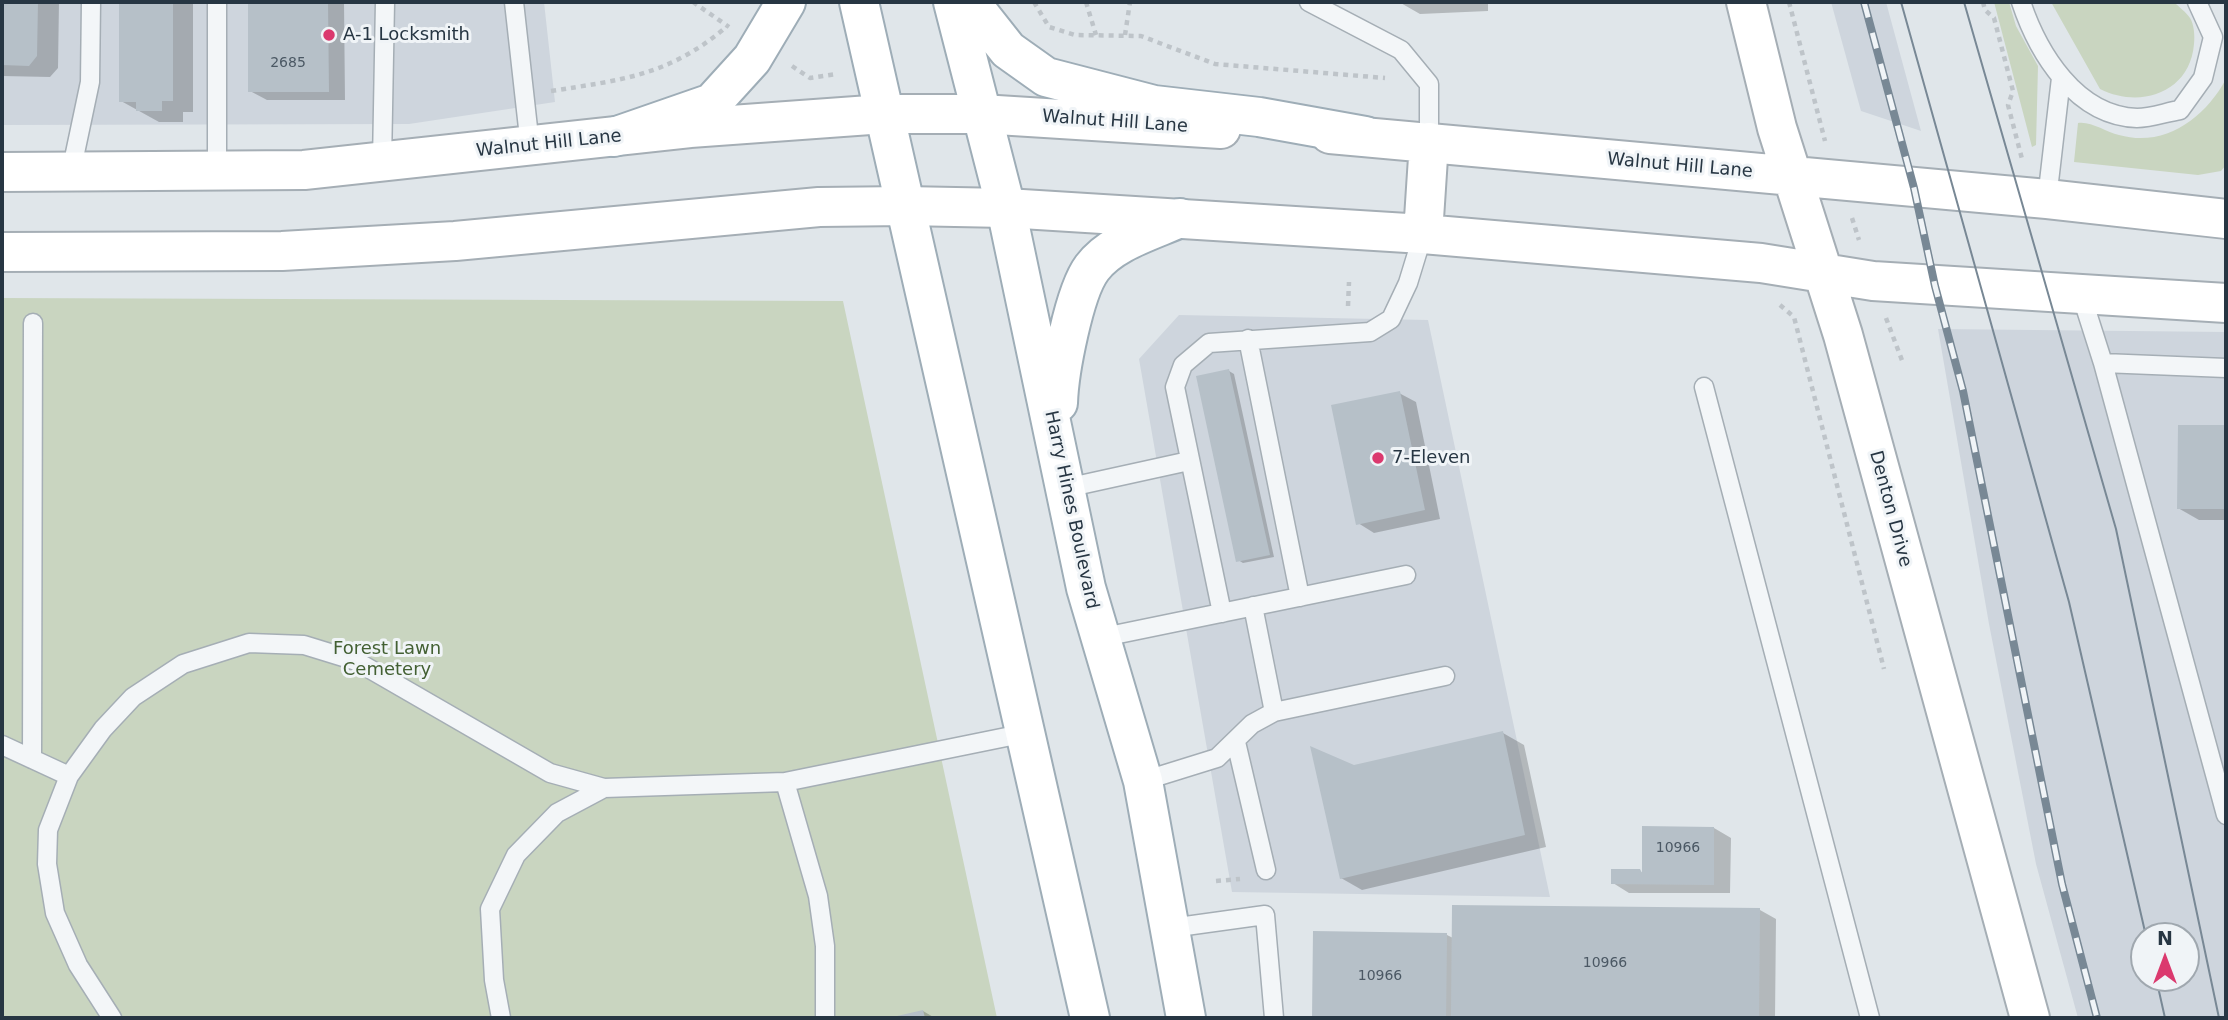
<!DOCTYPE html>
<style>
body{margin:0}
#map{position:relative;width:2228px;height:1020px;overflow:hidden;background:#e0e6ea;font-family:"DejaVu Sans",sans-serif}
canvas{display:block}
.frame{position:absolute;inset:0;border:4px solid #273643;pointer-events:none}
.north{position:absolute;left:2130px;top:922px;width:70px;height:70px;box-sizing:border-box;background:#f0f4f7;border:2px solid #a0a8af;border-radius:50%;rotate:0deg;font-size:19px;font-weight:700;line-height:28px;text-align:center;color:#273643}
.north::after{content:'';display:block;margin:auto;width:24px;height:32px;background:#db396e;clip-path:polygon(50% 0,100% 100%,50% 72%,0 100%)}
</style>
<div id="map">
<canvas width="2228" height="1020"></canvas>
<div class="frame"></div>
<div class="north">N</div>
</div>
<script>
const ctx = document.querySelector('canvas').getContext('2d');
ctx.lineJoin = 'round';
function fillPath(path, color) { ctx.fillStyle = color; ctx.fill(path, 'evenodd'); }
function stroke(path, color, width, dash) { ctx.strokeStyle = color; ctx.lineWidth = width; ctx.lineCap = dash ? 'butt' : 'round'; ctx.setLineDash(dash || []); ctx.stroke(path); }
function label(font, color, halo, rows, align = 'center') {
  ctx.font = font + ' "DejaVu Sans",sans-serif'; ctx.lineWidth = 6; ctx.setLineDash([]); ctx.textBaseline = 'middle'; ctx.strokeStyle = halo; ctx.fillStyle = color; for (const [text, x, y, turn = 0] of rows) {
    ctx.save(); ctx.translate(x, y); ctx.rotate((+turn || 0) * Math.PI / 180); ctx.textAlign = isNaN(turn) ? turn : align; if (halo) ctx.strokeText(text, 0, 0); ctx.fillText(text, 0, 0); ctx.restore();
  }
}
fillPath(new Path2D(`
 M2,2H544L555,102L409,124L2,125Z
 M1831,2H1886L1921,131L1861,111Z
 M1179,315L1428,320L1550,897L1232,892L1139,359Z
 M1938,329L2226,332V1018H2078L2036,864L1989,624ZM2144,936H2186V978H2144Z`), '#ced5dd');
fillPath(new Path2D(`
 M1994,2H2009L2016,26L2038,66L2036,145L2032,147Z
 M2051,2H2174C2179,7 2186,12 2190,18C2194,24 2195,36 2194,44C2190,93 2140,109 2100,89Z
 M2226,79V165L2221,171L2198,175L2074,162L2078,123C2091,121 2106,132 2119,135C2165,148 2205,118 2226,79Z
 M2,298L843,301L997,1018H2Z`), '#c9d5c0');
fillPath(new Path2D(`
 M2,2H59L58,68L50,77L2,76Z
 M121,2H193V112H183V122H159L121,101Z
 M250,2H344L345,100H267L250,91Z
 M1399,2H1488V11L1420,14Z
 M1229,371L1234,374L1274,557L1243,563L1238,560Z
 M1399,393L1416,402L1440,519L1374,533L1358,523Z
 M2179,427H2226V520H2199L2178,508Z
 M1503,733L1524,745L1546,847L1362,890L1341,878L1354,766Z
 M1714,828L1731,838L1730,893H1629L1613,883L1639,871L1643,873Z
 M1760,910L1776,919L1775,1018H1314L1315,932L1447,935L1453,938Z
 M923,1011L935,1018H900V1017Z`), '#0003');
fillPath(new Path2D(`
 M2,2H38L37,56L29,66L2,65Z
 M119,2H173V101H162V111H136V102H119Z
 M248,2H328L329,92H248Z
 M1229,369L1270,555L1236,562L1196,376Z
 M1400,391L1425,510L1356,525L1331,405Z
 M2178,425H2226V509H2177Z
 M1503,731L1525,835L1340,879L1310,746L1354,765Z
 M1642,826L1714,827V885L1611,884V869H1640L1642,873Z
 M1452,905L1760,908L1759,1018H1451Z
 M1313,931L1447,933L1446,1018H1312Z
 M923,1010L925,1018H898L897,1016Z`), '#b6c0c8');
const lane = new Path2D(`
 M217,2V171
 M514,2L530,146
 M1309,2L1401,50L1429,84V142
 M2021,2C2038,53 2076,116 2137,118C2151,118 2167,112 2180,110L2203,78L2213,37L2197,2
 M382,162L385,2
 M71,172L90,82L91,2
 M2047,199L2061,78
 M2081,294L2103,363
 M1248,339L1300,597
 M2226,368L2103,363L2226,815
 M1704,387L1870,1018
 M1066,488L1189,461
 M1253,606L1274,712
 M1222,613L1175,387L1183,365L1209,343L1370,332L1391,319L1408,283L1423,234
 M1099,638L1406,575
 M1236,742L1266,870
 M2,745L69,776
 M32,759L33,323
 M1143,781L1217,758L1252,724L1274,712L1445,676
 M785,782L818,896L825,946V1018
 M1171,928L1265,915L1274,1018
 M112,1018L78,965L55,913L47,864L48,830L69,776L103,729L133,697L183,664L249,643L304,645L356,661L550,773L604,788L785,782L1026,733
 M501,1018L494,980L490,909L516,855L557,813L604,788`);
const secondary = new Path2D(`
 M1746,2L1777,128L1843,335L2030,1018
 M1330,134L2047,199L2226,219
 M2,172L304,170L690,128L884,114H981L1221,129
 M1423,234L1429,142
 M2,252L282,251L455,241L819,207L905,206L1006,208L1423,234L1761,263L1873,281L2226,303`);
const primary = new Path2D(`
 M859,2L1090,1018
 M953,2L1006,208L1086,588L1143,781L1186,1018
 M970,2L1008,50L1046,77L1154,105L1259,117L1365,136
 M614,137L712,103L752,59L786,2
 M1058,403C1059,372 1074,292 1092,268C1111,242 1151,231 1180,218`);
stroke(lane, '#a5aeb5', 21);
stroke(secondary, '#a5aeb5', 42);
stroke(primary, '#9eadb7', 42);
stroke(new Path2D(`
 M693,2L729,27
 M1034,2L1049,27L1075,35L1141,36L1215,64L1385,78
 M1086,2L1096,35
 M1789,2L1825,141
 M1983,2L1985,10L1994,18L2013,91L2008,105L2022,159
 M1125,35L1130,2
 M792,66L810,78L836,74
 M551,91C621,80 667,76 724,29
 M1852,218L1859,240
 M1780,305L1794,317L1884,669
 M1348,306L1349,282
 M1886,318L1903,363
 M1216,881L1240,879`), '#bec4c9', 4.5, [5, 5]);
stroke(lane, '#f3f6f8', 18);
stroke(secondary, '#fff', 38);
stroke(primary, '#fff', 38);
stroke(new Path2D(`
 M1901,2L2069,602L2146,936
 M1964,2L2116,529L2219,1018
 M2156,978L2165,1018`), '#788895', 2);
const rail = new Path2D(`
 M1864,2L1914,188L1935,286L1963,391L2062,884L2097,1018`);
stroke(rail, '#788895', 8);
stroke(rail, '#f0f4f7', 5, [16]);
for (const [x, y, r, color] of [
 [329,35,7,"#db396e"],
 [1378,458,7,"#db396e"]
]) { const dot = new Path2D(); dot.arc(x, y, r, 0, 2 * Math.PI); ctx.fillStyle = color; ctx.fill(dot); stroke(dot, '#f0f4f7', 2.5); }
label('14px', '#4b5864', null, [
 ["2685",288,63],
 ["10966",1678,848],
 ["10966",1605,963],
 ["10966",1380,976]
]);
label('18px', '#273643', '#f0f4f7', [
 ["A-1 Locksmith",343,35],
 ["7-Eleven",1392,458]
], 'left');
label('18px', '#273643', '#f0f4f7', [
 ["Walnut Hill Lane",1115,122,4],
 ["Walnut Hill Lane",549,144,-6],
 ["Walnut Hill Lane",1680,166,5],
 ["Denton Drive",1890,509,75],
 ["Harry Hines Boulevard",1071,510,78]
]);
label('18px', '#436033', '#f0f4f7', [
 ["Forest Lawn",387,649],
 ["Cemetery",387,670]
]);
</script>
